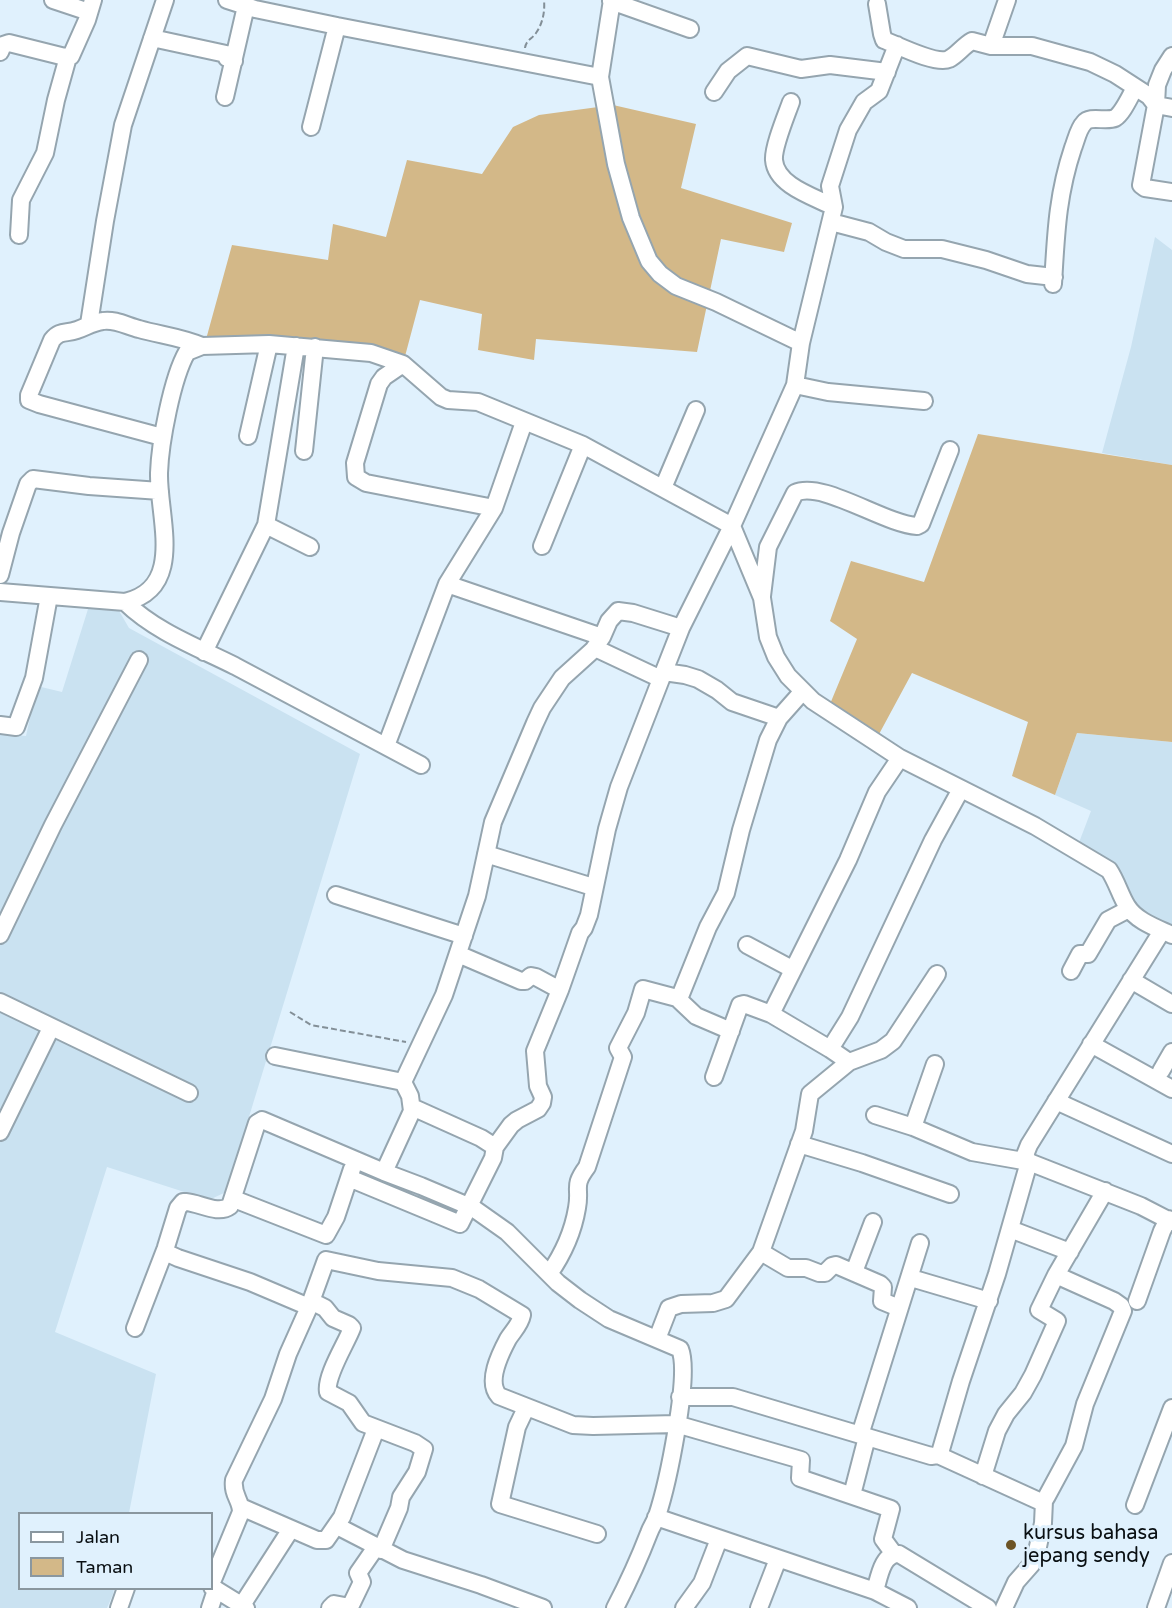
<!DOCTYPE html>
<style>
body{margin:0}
#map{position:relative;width:1172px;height:1608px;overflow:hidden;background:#e0f1fd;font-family:"Varela Round",sans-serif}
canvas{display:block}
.legend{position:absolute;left:18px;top:1512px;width:195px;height:78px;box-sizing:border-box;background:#e0f1fd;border:2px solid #8a979f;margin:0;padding:8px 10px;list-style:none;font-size:18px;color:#090f12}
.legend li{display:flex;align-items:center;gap:12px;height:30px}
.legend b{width:30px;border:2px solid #8a979f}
</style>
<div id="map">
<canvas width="1172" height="1608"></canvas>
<ul class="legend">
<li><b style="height:8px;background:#fff"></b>Jalan</li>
<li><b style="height:16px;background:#d3b888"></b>Taman</li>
</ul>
</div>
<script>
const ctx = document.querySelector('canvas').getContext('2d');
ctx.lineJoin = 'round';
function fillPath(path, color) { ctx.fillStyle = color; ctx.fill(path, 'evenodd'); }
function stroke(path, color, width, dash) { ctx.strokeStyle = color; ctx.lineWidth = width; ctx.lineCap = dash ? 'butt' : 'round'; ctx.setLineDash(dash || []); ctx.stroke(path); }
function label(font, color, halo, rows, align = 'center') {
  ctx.font = font + ' "Varela Round",sans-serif'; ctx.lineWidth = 6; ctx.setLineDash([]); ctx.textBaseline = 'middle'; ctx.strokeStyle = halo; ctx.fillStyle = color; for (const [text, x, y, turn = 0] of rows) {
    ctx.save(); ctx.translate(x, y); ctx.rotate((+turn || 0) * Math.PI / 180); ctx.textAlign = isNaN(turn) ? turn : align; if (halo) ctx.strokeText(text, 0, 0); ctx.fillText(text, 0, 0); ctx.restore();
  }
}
fillPath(new Path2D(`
 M1155,237L1172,250V465L1102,453L1131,347Z
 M88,609H118L129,628L360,754L226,1192L209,1200L107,1167L55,1332L156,1374L129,1513L20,1514V1588L114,1589L113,1594L107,1608H0V734L26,736L37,686L62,692Z
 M1077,733L1172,742V933L1127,918L1117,880L1075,853L1091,811L1055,795Z`), '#cae2f1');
fillPath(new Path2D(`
 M613,105L696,124L681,188L792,223L784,252L721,239L697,352L536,339L534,360L478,350L482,314L420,300L404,360L205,343L232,245L328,260L333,224L386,237L407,160L482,174L513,127L539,115Z
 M978,434L1172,465V742L1077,733L1055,795L1012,776L1028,722L912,673L878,736L830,704L857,639L830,621L851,561L924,582Z`), '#d3b888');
const minor = new Path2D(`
 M53,0L89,12
 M227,0L255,9L337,26
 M612,0L600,77L616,164L631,218L649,261L660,274L676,286L716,302L801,343
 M611,1L690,29
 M877,4L882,34L884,40C897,45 936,65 949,59C957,55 963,46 972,41L991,46H1032L1090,62L1115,74L1149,96L1156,105L1172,108
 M152,38L226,54L227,58L234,61
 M991,46L1007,0
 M0,52L3,45L9,43L65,57L71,56L87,20L93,0
 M1172,56L1163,70L1157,85L1156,105L1141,185L1145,188L1172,192
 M714,92L728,71L747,56L801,69L830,65L887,72
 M225,97L246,6
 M791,102C786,116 773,147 774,160C776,186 815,197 834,207
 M311,127L337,26L600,77
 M831,222L869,232L886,242L904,249H942L986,260L1027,274L1054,277
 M19,235L21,200L45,153L56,100L68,57
 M1053,284C1056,235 1057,196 1073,148C1076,141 1078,129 1084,123C1090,115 1106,122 1115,118C1123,113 1130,96 1135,88
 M89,324L105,221L123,125L165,0
 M403,364L384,377L379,384L355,463L356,477L366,483L494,508
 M795,385L828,392L924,401
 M248,436L269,344
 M162,437L39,404L29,400V395L52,340C60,330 66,334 77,330C86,327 93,322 103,321C115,319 127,326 139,329C160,335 181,337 202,346
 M304,451L315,347
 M663,488L696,410
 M266,525L310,547
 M542,546L583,445
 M0,575L11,533L28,484L33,479L89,486L160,491
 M447,584L602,637
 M0,592L125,602C186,588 158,517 159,473C160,443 172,378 187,352L202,346L269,344L371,353L403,364L441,397L448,400L478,402L583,445L732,526L762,598L768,637L776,657L788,676L813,701L900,758L1035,826L1109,870C1117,882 1120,895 1127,906C1136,921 1157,928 1172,935
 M762,596L768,547L795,493C822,480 884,524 917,526L921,524L950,450
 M125,602C156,632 197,647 235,666C297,699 359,732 421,765
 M595,648L661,679
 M204,652L266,525L296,346
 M664,672L685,675L698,679L717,690L732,702L779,718
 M0,725L16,727L34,678L49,596
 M386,746L447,584L494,508L524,422
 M486,854L593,887
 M336,895L464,936
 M1162,931L1029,1145L1025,1155L1029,1162L1141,1206L1172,1222
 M0,935L53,825L139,660
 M747,945L792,969
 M458,954L521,981H525L531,976L536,977L560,990
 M1071,971L1080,954H1088L1108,920L1129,909
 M1131,980L1172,1004
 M679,999L708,927L726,893L741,830L768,740L779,718L803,691
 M0,1002L189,1093
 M1091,1044L1172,1089
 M830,1049L850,1017L933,840L961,789
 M275,1056L403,1082
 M849,1062L881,1050L893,1041L937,974
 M1161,1071L1172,1052
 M714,1077L740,1005L744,1004L771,1014L848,860L877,792L900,758
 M1056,1101L1172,1154
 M913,1127L935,1064
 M0,1132L51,1028
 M799,1144L862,1163L950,1194
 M495,1147L511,1125L517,1120L538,1109L542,1103L543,1097L538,1086L535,1051L560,990L580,933L584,928L589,915L607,829L619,787L661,679L681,628L732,526L795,385L801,343L834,207L830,186L848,130L864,102L879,91L897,45
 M384,1172L421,1186L473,1208L507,1232L558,1283L580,1300L609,1319L680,1349C691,1375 667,1486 657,1516C655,1522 651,1527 649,1533C639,1559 628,1583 615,1608
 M349,1178L460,1224L493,1158L495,1147L481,1138L412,1107
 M234,1199L326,1235L336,1217L352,1169
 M1010,1229L1070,1252
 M761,1252L788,1268H806L819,1273H825L832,1266L836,1265L880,1284L883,1287L882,1301L899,1308
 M854,1272L873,1222
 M549,1274C563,1254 573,1232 577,1208C581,1187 572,1187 587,1167L623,1057L618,1048L636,1013L643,989L677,998L696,1016L731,1031
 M911,1278L989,1301
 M311,1301L325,1308L333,1318L349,1325L352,1328C346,1344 325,1376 328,1392L349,1403L363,1423L415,1443L424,1449L417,1472L401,1497L399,1508L381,1550
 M1137,1301L1162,1231L1168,1219
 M309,1307L250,1282L178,1258L167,1253L166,1247L178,1208L183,1202H186C200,1203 218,1215 230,1206L257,1123L262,1120L384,1172L412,1111L410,1096L403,1082L444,995L477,896L493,822L535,723L542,708L562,678L593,650L602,637L609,621L618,611L633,613L681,628
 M135,1328L165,1250
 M657,1339L669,1308L681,1304L713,1303L726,1299L761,1252L804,1131L810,1094L849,1062L830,1049L771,1014
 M680,1397H733L931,1456L938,1455L940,1453L961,1381L997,1274L1029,1162L972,1152L913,1127L875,1115
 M526,1408L517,1427L500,1504L597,1534
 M860,1435L920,1243
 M938,1455L1039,1501H1044L1047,1496L1074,1446L1085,1404L1123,1311L1121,1306L1114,1301L1056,1275L1105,1191
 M983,1476L997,1431L1006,1414L1023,1393L1033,1375L1057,1321L1039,1310L1056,1275
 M852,1495L867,1437
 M1135,1505L1172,1408
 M241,1507L317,1540H326L342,1517L376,1429
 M656,1517L875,1591L908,1608
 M337,1526L403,1560L481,1585L543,1608
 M212,1582L241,1512C241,1500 232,1495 234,1480L273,1399L288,1354L309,1307L326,1260L378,1271L452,1278L479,1289L522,1315C520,1325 513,1331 508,1339C500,1354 486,1382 499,1396L573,1425L593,1426L676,1424L801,1460L800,1478L891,1509L883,1539L894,1554
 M212,1587L246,1608
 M875,1591C879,1578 882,1553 899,1554L988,1608
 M242,1605L291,1529
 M119,1608L126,1588
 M210,1608L216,1590
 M330,1608L334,1604L350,1607L362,1582L358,1573L376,1547
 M684,1608L702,1583L719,1539
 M759,1608L778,1559
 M1004,1608L1016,1582L1031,1565L1036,1556L1043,1523L1044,1501
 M1156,1608L1172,1563`);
stroke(minor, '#95a5af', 20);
stroke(new Path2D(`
 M525,48C526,40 532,39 536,33C543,23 545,11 544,0
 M290,1012L311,1025L406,1042`), '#838f97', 2, [6, 3]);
stroke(minor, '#fff', 16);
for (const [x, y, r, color] of [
 [1011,1545,6,"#6d5425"]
]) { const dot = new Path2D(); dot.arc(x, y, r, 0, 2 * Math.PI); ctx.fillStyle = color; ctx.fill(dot); stroke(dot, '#e0f1fd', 2); }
label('20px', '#090f12', '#e0f1fd', [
 ["kursus bahasa",1023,1534],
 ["jepang sendy",1023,1557]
], 'left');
</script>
